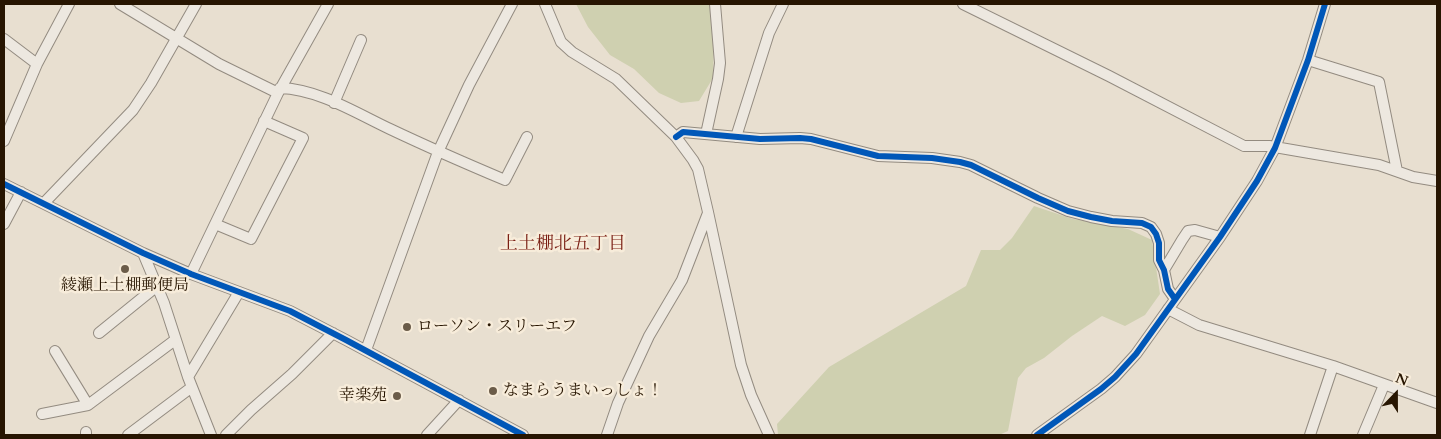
<!DOCTYPE html>
<meta charset="utf-8">
<style>
body{margin:0}
#map{position:relative;width:1441px;height:439px;overflow:hidden;background:#e8dfd0;font-family:Cardo,serif}
canvas{display:block}
.frame{position:absolute;inset:0;border:5px solid #271501;pointer-events:none}
.north{position:absolute;left:1371px;top:369px;width:50px;height:50px;-webkit-text-stroke:4px #f7ecda;paint-order:stroke;rotate:22deg;font-size:14px;font-weight:700;line-height:20px;text-align:center;color:#271501}
.north::after{content:'';display:block;margin:auto;width:18px;height:22px;background:#271501;clip-path:polygon(50% 0,100% 100%,50% 72%,0 100%)}
</style>
<div id="map">
<canvas width="1441" height="439"></canvas>
<div class="frame"></div>
<div class="north">N</div>
</div>
<script>
const ctx = document.querySelector('canvas').getContext('2d');
ctx.lineJoin = 'round';
function fillPath(path, color) { ctx.fillStyle = color; ctx.fill(path, 'evenodd'); }
function stroke(path, color, width, dash) { ctx.strokeStyle = color; ctx.lineWidth = width; ctx.lineCap = dash ? 'butt' : 'round'; ctx.setLineDash(dash || []); ctx.stroke(path); }
function label(font, color, halo, rows, align = 'center') {
  ctx.font = font + ' Cardo,"Noto Serif JP",serif'; ctx.lineWidth = 5; ctx.setLineDash([]); ctx.textBaseline = 'middle'; ctx.strokeStyle = halo; ctx.fillStyle = color; for (const [text, x, y, turn = 0] of rows) {
    ctx.save(); ctx.translate(x, y); ctx.rotate((+turn || 0) * Math.PI / 180); ctx.textAlign = isNaN(turn) ? turn : align; if (halo) ctx.strokeText(text, 0, 0); ctx.fillText(text, 0, 0); ctx.restore();
  }
}
fillPath(new Path2D(`
 M576,4H712L714,31L713,78L699,101L681,103L659,93L634,69L610,55L588,27Z
 M1034,206L1073,219L1128,229L1152,240L1160,294L1145,315L1125,326L1102,316L1072,336L1044,358L1026,368L1018,378L1008,431L999,435H778L777,424L829,367L966,286L981,250H1000L1012,238Z`), '#cfd0b0');
const minor = new Path2D(`
 M120,4L219,64L278,93
 M545,4L561,42L572,52L616,79L676,137L693,160L698,169L708,212L741,365L751,395L769,435
 M963,4L1109,76L1244,146H1269L1379,165L1413,177L1437,181
 M4,39L37,64
 M1308,60L1379,82L1397,171
 M280,88C318,89 356,113 390,129C428,147 467,164 505,180L527,137
 M334,103L361,40
 M706,134L718,79L720,63L715,4
 M676,137L683,132L760,139L800,138L811,139L878,156L932,158L960,162L971,165L1038,198L1068,211L1091,217L1112,221L1142,223L1151,227L1156,234L1159,243V260L1164,270L1168,289L1175,299
 M736,137L769,33L783,4
 M4,141L37,64L69,4
 M4,184L143,253L191,274L290,311L346,340L523,435
 M44,203L133,110L151,83L196,4
 M4,224L21,192
 M215,224L251,239L303,138L264,121
 M143,253L164,303L188,377L211,435
 M1164,270L1182,240L1188,231L1195,230L1220,237
 M191,274L278,93L328,4
 M1168,309L1199,325L1333,366L1437,403
 M99,333L157,286
 M366,350L438,152L469,85L512,4
 M55,351L88,405
 M188,377L239,292
 M42,414L88,405L175,340
 M86,432V435
 M128,435L192,387
 M226,435L251,410L292,374L333,333
 M427,435L459,400
 M607,435L618,403L649,336L682,280L708,213
 M1037,435L1101,389L1115,377L1136,354L1220,237L1257,181L1275,148L1308,60L1325,4
 M1310,435L1333,366
 M1363,435L1384,385`);
stroke(minor, '#938b80', 12);
stroke(minor, '#ede8e0', 10);
stroke(new Path2D(`
 M676,137L683,132L760,139L800,138L811,139L878,156L932,158L960,162L971,165L1038,198L1068,211L1091,217L1112,221L1142,223L1151,227L1156,234L1159,243V260L1164,270L1168,289L1175,299
 M4,184L143,253L191,274L290,311L346,340L523,435
 M1037,435L1101,389L1115,377L1136,354L1220,237L1257,181L1275,148L1308,60L1325,4`), '#0057b8', 6);
for (const [x, y, r, color] of [
 [125,269,5,"#6b5c49"],
 [407,327,5,"#6b5c49"],
 [493,391,5,"#6b5c49"],
 [397,396,5,"#6b5c49"]
]) { const dot = new Path2D(); dot.arc(x, y, r, 0, 2 * Math.PI); ctx.fillStyle = color; ctx.fill(dot); stroke(dot, '#f7ecda', 2); }
label('16px', '#271501', '#f7ecda', [
 ["綾瀬上土棚郵便局",125,286,"center"],
 ["ローソン・スリーエフ",417,327],
 ["なまらうまいっしょ！",503,391],
 ["幸楽苑",387,396,"right"]
], 'left');
label('18px', '#7a1f14', '#f7ecda', [
 ["上土棚北五丁目",563,245]
]);
</script>
